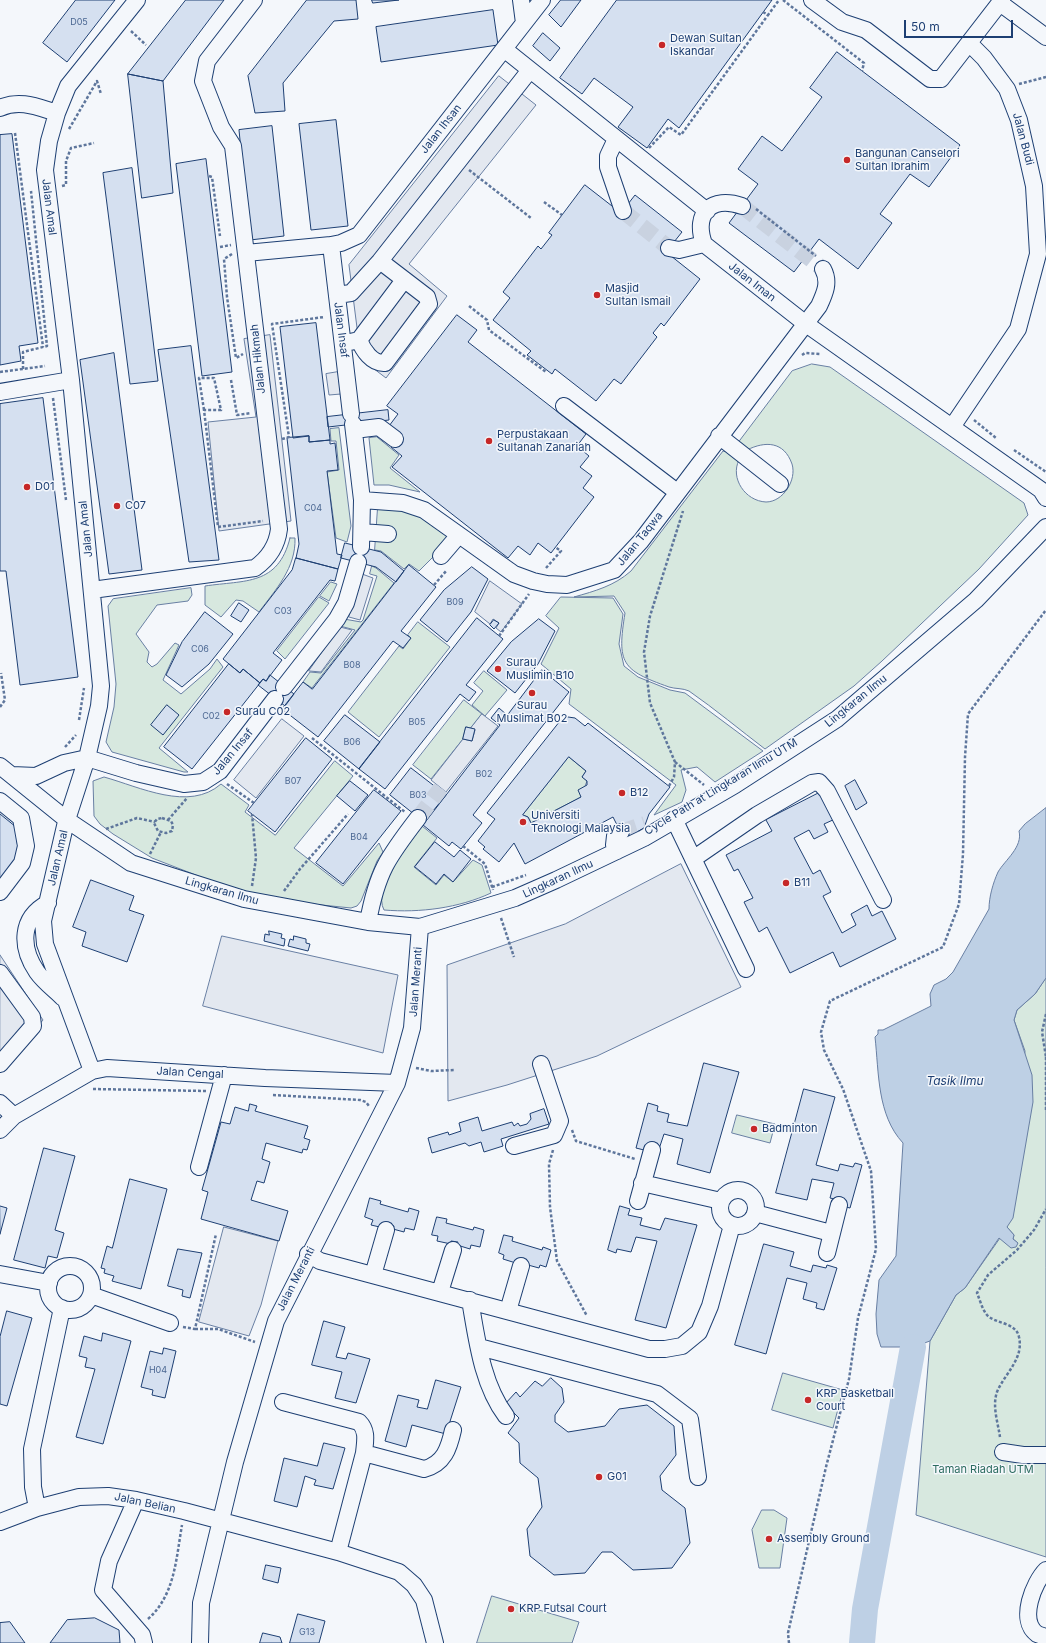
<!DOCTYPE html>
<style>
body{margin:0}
#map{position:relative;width:1046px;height:1643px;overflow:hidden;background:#f4f7fb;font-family:Inter,sans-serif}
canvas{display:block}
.scale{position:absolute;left:904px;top:20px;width:109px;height:18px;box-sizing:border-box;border:2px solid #1d3f73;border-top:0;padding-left:5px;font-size:12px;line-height:14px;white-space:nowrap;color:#1d3f73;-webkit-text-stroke:3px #f4f7fb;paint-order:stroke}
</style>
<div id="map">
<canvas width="1046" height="1643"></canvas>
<div class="scale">50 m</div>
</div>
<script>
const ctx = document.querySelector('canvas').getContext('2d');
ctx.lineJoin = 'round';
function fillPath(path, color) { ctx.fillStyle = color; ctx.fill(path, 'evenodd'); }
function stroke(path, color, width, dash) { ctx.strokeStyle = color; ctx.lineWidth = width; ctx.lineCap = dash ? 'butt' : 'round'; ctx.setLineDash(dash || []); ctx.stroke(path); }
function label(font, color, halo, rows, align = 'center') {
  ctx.font = font + ' Inter,sans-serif'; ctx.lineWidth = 3; ctx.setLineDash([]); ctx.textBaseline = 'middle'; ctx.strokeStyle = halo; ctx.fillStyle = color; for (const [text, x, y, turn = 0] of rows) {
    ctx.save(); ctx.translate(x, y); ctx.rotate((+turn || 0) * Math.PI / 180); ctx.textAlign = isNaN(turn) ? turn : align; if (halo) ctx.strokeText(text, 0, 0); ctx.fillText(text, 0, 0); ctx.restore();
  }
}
const green = new Path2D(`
 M812,364L830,367L1024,503L1028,515L979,569L882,661L854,686L765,749C740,730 715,709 689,691C683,688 675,689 669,687C621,670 617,663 625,613L614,596L574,597C595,591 614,586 631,571L723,451L728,452L739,460C730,478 745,501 766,502C783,502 797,480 792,464C784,441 765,441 747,450L737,444L792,371Z
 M339,428L351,526L347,542L336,538L327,472L339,470L336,441H331L330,429Z
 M377,437L399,455L390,468L420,492L389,485H374L369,438Z
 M378,507L418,513L448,536L436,554L419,571L409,564L404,569L381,551L375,550Z
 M290,538H295C296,568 276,589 259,612L243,601L236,600L221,617L205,605V586C245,580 278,586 290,538Z
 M372,566L376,568L394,583L312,688L303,682L310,672L321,673L355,630L340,626L344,619L361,622L363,620L377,576L370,574Z
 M331,582L337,584L329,601L320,596Z
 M191,588L192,595L188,601L157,605L136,634L149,652L147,662L152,667L157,664L175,643L179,645L163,680L181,694L210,669L217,659L223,667L159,748L188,772H184L112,752L106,742L114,707L116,684L108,606L113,599Z
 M319,597L329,603L285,659L277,651Z
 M561,597L613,598L623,614L619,644L624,666L638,677L670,690L685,693L763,751L715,782L697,767L681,770L686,790L682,802L654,815L676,785L569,704L571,689L541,664L559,628L546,616Z
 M418,622L450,647L379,737L348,712L399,646L403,649L411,638L408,635Z
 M484,671L507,690L485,716L472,705L483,691L474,683Z
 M464,700L482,714L471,728L466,727L463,739L431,779L413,765Z
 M569,757L586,771L582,777L587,781L581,797L531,823L528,817L523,815Z
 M335,761L353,776L294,848L343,886L379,843L383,852L377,861L361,901L357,906L351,908L273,900L206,879L152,858L113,834L100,824L94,816L93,781L104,777C140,787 189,812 221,784L249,805L245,812L275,835Z
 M422,826L437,838L414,867L436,885L444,875L453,882L473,860L482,865L491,893C459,908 420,913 384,910C372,888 410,843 422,826Z
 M1046,978V1557L916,1515L930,1341L956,1295L965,1288L1000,1238L1018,1243L1013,1239L1014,1235L1007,1227L1025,1051L1014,1020L1017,1010L1035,994Z
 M737,1115L775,1124L770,1143L732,1133Z
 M783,1373L843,1390L833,1428L772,1410Z
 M762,1510H774L787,1518L780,1568H759L752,1530Z
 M492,1596L579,1622L572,1643H477Z`);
fillPath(green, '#d7e8df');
stroke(green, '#687fa3', 1);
const parking = new Path2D(`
 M499,76L536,105L409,264L447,296L386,378L361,359L349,265Z
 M270,335L291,521L219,531L208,422L256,417L244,339Z
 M338,372L341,394L329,395L326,374Z
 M362,574L373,578L360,620L349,617Z
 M490,581L522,604L501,632L496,628L499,623L493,619L490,624L475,612Z
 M340,627L352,630L321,672L309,671Z
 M482,714L498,726L446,792L431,780L463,739L472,741L475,730L471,728Z
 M282,719L304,736L256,798L234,780Z
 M681,864L741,987L597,1056L507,1085L448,1101L447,965L565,924Z
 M222,936L398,975L383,1053L203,1006Z
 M0,955L43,1020L0,1071Z
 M224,1227L278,1241L261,1305L249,1336L199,1322Z`);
fillPath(parking, '#e3e8f0');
stroke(parking, '#687fa3', 1);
const water = new Path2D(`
 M1046,808V978L1035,994L1017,1010L1014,1020L1032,1075L1033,1102L1013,1218L1007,1227L1014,1235L1013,1239L1018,1243L1016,1247L1011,1248L999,1238L965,1288L956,1295L930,1341L913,1347H881L877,1334L876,1314L879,1280L896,1256L903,1143C877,1115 879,1073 875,1037L878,1034V1030H883L931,1006L930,994L934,985L946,979L953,972L989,909C989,897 993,883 998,872C1005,860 1023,847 1019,831L1025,824Z`);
fillPath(water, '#bed0e5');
stroke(water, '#687fa3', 1);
stroke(new Path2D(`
 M862,1643L865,1609L913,1347`), '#bed0e5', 26);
const building = new Path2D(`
 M76,0H115L67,62L43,43Z
 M186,0H224L163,81L128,74Z
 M307,0H356L358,19L334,21L283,83L285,111L255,113L248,76Z
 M372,0H399L373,3Z
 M561,0H581L561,27L549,15Z
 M617,0H772L679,128L668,119L647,148L618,127L633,107L594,78L582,94L560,78Z
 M493,10L498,45L381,62L376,27Z
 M543,33L560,48L550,61L533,46Z
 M837,52L960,145L929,187L910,174L880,214L892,223L858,269L819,239L794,272L729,223L758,184L738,169L762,136L782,151L822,97L810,88Z
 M128,74L163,81L173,193L142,198Z
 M336,120L348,226L311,230L299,124Z
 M272,126L284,236L250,240L239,130Z
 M12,134L38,343L19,346L21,361L0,365V135Z
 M206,159L232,372L202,376L176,164Z
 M132,168L158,381L130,384L103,173Z
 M585,185L621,213L635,195L682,232L666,252L700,279L664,326L661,323L653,333L657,337L621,384L614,379L596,401L555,369L552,374L527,355L531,351L493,320L510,298L503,292L538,246L541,249L552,235L549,233Z
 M457,315L477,330L468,342L586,434L577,446L589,456L580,467L592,476L583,488L594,497L551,553L538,543L530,555L518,546L508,558L392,467L402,456L391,447L401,435L389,426L398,414L387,406Z
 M316,323L330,440L309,442V436L293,438L280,327Z
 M191,346L219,560L189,562L158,350Z
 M114,353L142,570L109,574L80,360Z
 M43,398L78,677L20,685L6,571H0V404Z
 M388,410L389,420L328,427L327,417Z
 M309,436V442L330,440V444L335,443L338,470L327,471L337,554L342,555L338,569L296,558L299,544L287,438Z
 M345,543L381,552L404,571L396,582L376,567L341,558Z
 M296,558L338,569L335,581L330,580L273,653L282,660L266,681L263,679L260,683L243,669L240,673L223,659L292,570Z
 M409,565L436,587L401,631L411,638L403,648L393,641L318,737L282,709L303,682L312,689Z
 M472,567L488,579L471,612L447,642L420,620L444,590Z
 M239,603L249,610L241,622L231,616Z
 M205,612L233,634L209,664L182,687L166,675L182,642Z
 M477,618L503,639L466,685L476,692L469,701L460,694L385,789L359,769Z
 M539,619L555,631L538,664L515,693L487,671L511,642Z
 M494,620L499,623L494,629L490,625Z
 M229,664L240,673L243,669L260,683L192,769L164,747Z
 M542,670L569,692L473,815L482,823L461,849L452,842L449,846L423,825L500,725L491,718L499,708L507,715Z
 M270,675L294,694L285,706L258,685L263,679L266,681Z
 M167,705L179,715L163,735L151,725Z
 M345,715L380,742L359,769L324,741Z
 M568,717L575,718L585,726L588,723L670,787L649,814L644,828L624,839L613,817L525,864L514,843L499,862L483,849L485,847L478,841L495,819L487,813L560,721ZM569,757L586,771L582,777L587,781V785L578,790L581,797L531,823L528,817L523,815Z
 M466,727L475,729L472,741L463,739Z
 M306,738L332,759L275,832L248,811Z
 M411,768L446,795L424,822L390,795Z
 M855,780L867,803L856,810L845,786Z
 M350,781L368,795L355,811L337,796Z
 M374,790L401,811L343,884L316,863Z
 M821,792L835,819L824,824L828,832L814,839L809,830L794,838L813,874L820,870L831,892L823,896L842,933L856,925L851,914L867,905L872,916L882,911L896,939L840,967L833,952L790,973L767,927L759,932L744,902L753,898L738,869L734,871L726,855L772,831L766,820Z
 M0,814L16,827L19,862L0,885Z
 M435,842L454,857L460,850L471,859L453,882L444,874L436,884L415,867Z
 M91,880L134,896L129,910L144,915L127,962L82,946L86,932L73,927Z
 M269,931L282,934L281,938L285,939L284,946L264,941L265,934L269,935Z
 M294,936L306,939V943L310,944L308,951L288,946L290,939L293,940Z
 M704,1063L739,1072L710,1173L677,1164L683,1139L664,1134L659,1149L645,1146L644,1150L636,1148L648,1103L658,1106L657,1111L669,1114L667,1122L687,1126Z
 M804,1089L835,1097L816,1165L838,1171L840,1164L853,1167L855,1163L862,1165L850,1208L842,1206L843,1201L830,1198L834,1183L812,1179L807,1200L776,1193Z
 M250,1104L257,1106L255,1111L308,1126L304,1138L310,1140L307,1150L303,1149L302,1153L266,1143L262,1159L270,1162L264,1183L257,1181L251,1200L288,1211L279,1241L201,1219L208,1192L202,1190L221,1122L230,1124L235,1107L248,1111Z
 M544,1109L549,1124L501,1139L503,1146L484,1152L481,1142L469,1146L465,1143L432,1153L428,1138L448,1132L449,1135L461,1131L459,1123L478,1117L482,1131L512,1122L514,1126L518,1123L520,1126L527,1124L531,1119L530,1114Z
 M44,1148L75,1156L55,1230L64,1233L57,1258L48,1256L45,1268L14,1260Z
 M130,1179L167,1189L141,1289L112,1281L114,1276L104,1273L105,1269L101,1268L107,1246L112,1248Z
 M370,1198L381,1201L380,1204L408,1212L409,1208L419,1211L414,1230L405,1228L404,1232L393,1229L394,1226L385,1224L384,1228L371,1225L373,1220L365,1217Z
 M0,1206L7,1208L0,1234Z
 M620,1206L630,1209L628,1215L642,1218L640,1225L660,1230L665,1218L697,1225L666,1328L635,1320L657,1241L636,1237L631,1252L617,1249L616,1253L608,1250Z
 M437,1217L447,1219L446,1223L473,1230L474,1227L484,1230L480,1247L471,1245L470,1249L457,1245L458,1242L451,1241V1244L437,1241L438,1236L432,1235Z
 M504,1235L513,1237L512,1241L542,1250L543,1247L551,1250L546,1267L540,1265L539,1268L528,1265V1262L520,1259L519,1264L503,1259L504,1255L499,1253Z
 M764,1244L794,1252L790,1266L811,1272L813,1265L826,1268L827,1265L837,1268L824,1310L816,1308L817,1303L803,1299L807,1283L787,1278L766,1354L735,1345Z
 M178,1249L202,1253L190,1298L182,1296L183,1290L168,1286Z
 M7,1311L32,1318L7,1406L0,1404V1337Z
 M324,1321L345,1327L336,1357L346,1359L348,1353L370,1359L356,1403L335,1398L342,1372L312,1365Z
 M103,1333L131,1341L103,1444L76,1437L95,1369L85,1367L87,1358L79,1356L84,1336L101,1341Z
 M164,1348L176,1351L165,1398L152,1395L153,1390L141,1387L150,1351L162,1354Z
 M551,1378L562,1388L564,1402L555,1415V1422L568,1432L605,1426L619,1409L647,1405L674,1426L676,1455L660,1476L662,1490L685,1508L690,1543L672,1568L633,1570L612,1552H602L585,1573L554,1575L530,1556L527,1529L542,1507L538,1478L520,1463L519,1443L508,1433L519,1418L505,1404L516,1392L520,1397L535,1381L542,1386Z
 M436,1380L461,1387L446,1434L412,1425L406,1447L385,1441L398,1395L419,1400L417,1407L427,1409Z
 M324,1443L345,1448L333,1489L314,1485L316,1480L305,1476L297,1507L274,1501L284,1458L317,1466Z
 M266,1565L281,1568L278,1583L263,1579Z
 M298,1614L325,1621L319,1643H290Z
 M95,1618L119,1630L120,1643H50L67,1620Z
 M10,1622L25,1643H0V1623Z
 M263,1633L280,1637L282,1643H260Z`);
fillPath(building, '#d5e0f0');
stroke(building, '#1d3f73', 1);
stroke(new Path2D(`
 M742,206L823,269
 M623,211L669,248
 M418,818L441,788
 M621,832L645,824`), '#c9d2e0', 16, [16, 8]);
const minor = new Path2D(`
 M521,0L524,23
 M812,0L842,22L866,30L930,79H941L1002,0
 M1000,3L1046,37
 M504,49L707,211
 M0,108C20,99 37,107 57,113
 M616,139L608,156V167L623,211
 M742,206C712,196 693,212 704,244L806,324L1041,490L1046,498
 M331,245L351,414
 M669,248L679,250L704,244
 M246,253L331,245L341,243L359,235L542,0
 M337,295L351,293L380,261L530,70
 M359,340C363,350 372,364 385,363L429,304L427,297L380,261
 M350,342L359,340L404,280
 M0,392L71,380
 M564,406L677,492
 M353,424L362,500L361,547
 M952,427L1018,329L1038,254L1034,186L1019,120L1007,89L984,58L969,43
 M354,430L379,427L395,439
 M719,436L780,484
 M362,500L403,503L424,510L514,574L533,581L547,584L567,585L614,570L641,541L819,306C825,293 830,282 823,269
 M362,532L388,534
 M441,556L459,535
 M92,590L255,568C269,558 277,546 279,529L233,146L221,127L203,81L207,61L254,0
 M284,687L337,619L346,603L358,562
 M0,766L67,820L131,863L244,899L368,922L420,927L515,898L556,880L644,838L735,785L837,719L976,600L1046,527
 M12,775L36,776L64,763L87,758L136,773L184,784L203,782L220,771L275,699
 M0,801L21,818L26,846L22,863L0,892
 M674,819L746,969
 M617,851L614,845L615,836L621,832
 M693,859L757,815L812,783L819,782L827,791L883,900
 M48,903C20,918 20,947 37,972C44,982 55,990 63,998
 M368,922C377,872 388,857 418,818
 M0,973L32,1017L33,1026L0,1064
 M92,1071L45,944L43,921L65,826L87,758L99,706L101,686L71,380L45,170L49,141L57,113L68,86L137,0
 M0,1103L14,1116
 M0,1130L14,1116L92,1071L107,1068L265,1078L397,1083
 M514,1146L554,1135L560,1121L541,1064
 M199,1167L224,1075
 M642,1183L721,1201
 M720 1208a18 18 0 1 1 36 0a18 18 0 1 1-36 0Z
 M638,1201L652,1150
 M755,1213L831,1233
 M827,1253L839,1205
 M308,1254L320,1261L649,1349H665L682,1346L699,1332L710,1306L732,1225
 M48 1288a22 22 0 1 1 44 0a22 22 0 1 1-44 0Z
 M0,1274L49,1283
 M373,1275L386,1230
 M440,1292L453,1250
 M91,1295L170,1323
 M470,1300C477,1340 482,1384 506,1416
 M508,1311L521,1266
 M479,1347L657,1394L690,1419L698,1477
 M283,1402L359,1422C368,1431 365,1442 364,1453L338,1552
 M1003,1452L1023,1455H1046
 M364,1453L424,1469C444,1464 449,1448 453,1430
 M136,1500L109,1561L103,1590L142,1635L144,1643
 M37,1508L33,1487L32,1449L62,1308
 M0,1522L37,1508L79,1497L108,1496L136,1500L184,1511L338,1552L399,1572L414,1585L424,1600L435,1643
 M1046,1570C1034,1582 1018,1620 1037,1634C1039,1635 1043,1636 1046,1637
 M200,1643L201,1603L235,1462L276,1321L397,1083L412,1028L420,927`);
stroke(minor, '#1d3f73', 18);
stroke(new Path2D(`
 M783,0L864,63L862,71
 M763,12L768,15L779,0
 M131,31L146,45
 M1019,84L1046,77
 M69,129L97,81L101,94
 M15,133L43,347
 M649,148L669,127L681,135L768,15
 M469,170L531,218
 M209,176L212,177L220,236
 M62,186L66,185V161L71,148L94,143
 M544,202L562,215
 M756,209L816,256
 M220,247L231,245
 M232,254L224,259L227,297L236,358L243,354
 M469,306L487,320L489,330L546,372
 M802,355L805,353L820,354
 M23,369V352L47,346L31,191
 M0,372L45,366
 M231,380L237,415L251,413
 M53,398L66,500
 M204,410L199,378H214L221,410H204L218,527L263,521
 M974,420L996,438
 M282,439L289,437L272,324L324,317
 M1014,450L1046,472
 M546,568L561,551L555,547
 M434,585L447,570
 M499,636L529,594
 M0,707L5,700L1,673
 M79,720L84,688
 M312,738L405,812
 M65,747L76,735
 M675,762L704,785
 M227,784L254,803
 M669,786L674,777L675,762L650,703L644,652L650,616L683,511
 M162,818L171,821L173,825L172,831L166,833L158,831L154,823L157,819Z
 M168,820L187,798
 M106,829L137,818L155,822
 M463,846L485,864L493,890
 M150,854L161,832
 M252,886L256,858L252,814
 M492,887L526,875
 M284,891L300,869L348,814
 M501,918L514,957
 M1046,1014L1042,1032L1046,1057
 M1046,1057V1112
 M416,1068L431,1071L454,1070
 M93,1089L206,1091
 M273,1095L360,1100L366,1102L369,1106
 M572,1130L576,1141L635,1159
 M553,1150L549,1164L550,1207L557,1261L587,1316
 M183,1327L195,1329L216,1234
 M195,1329H218L255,1342
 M1000,1437C998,1423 992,1406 997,1392C1005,1373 1024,1359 1019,1337C1016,1322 995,1324 987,1315C982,1309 980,1300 977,1293L988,1275L1017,1250L1034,1230L1046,1209
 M148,1619C175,1595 176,1559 182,1525
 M789,1643L788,1633L826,1467L849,1379L858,1318L876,1249L871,1171L843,1089L824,1050L821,1032L830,1001L943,947L959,904L963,854L965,757L968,714L1046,610`), '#5e769c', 2.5, [3, 2]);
stroke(minor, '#f4f7fb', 16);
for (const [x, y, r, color] of [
 [662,45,4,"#c62828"],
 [847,160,4,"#c62828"],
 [597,295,4,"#c62828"],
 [489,441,4,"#c62828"],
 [27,487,4,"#c62828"],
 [117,506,4,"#c62828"],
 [498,669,4,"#c62828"],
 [532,693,4,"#c62828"],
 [227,712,4,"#c62828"],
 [622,793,4,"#c62828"],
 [523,822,4,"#c62828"],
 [786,883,4,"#c62828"],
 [754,1129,4,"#c62828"],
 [808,1400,4,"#c62828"],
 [599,1477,4,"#c62828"],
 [769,1539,4,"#c62828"],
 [511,1609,4,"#c62828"]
]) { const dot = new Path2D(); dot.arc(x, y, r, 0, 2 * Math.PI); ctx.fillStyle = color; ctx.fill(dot); stroke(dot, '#f4f7fb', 1.5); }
label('9px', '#4b6792', null, [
 ["D05",79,22],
 ["C04",313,508],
 ["B09",455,602],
 ["C03",283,611],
 ["C06",200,649],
 ["B08",352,665],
 ["C02",211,716],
 ["B05",417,722],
 ["B06",352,742],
 ["B02",484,774],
 ["B07",293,781],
 ["B03",418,795],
 ["B04",359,837],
 ["H04",158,1370],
 ["G13",307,1632]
]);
label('11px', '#1d3f73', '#f4f7fb', [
 ["Dewan Sultan",670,39],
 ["Iskandar",670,52],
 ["Bangunan Canselori",855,154],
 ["Sultan Ibrahim",855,167],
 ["Masjid",605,289],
 ["Sultan Ismail",605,302],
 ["Perpustakaan",497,435],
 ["Sultanah Zanariah",497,448],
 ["D01",35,487],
 ["C07",125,506],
 ["Surau",506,663],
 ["Muslimin B10",506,676],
 ["Surau",532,706,"center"],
 ["Muslimat B02",532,719,"center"],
 ["Surau C02",235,712],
 ["B12",630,793],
 ["Universiti",531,816],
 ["Teknologi Malaysia",531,829],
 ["B11",794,883],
 ["Badminton",762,1129],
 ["KRP Basketball",816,1394],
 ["Court",816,1407],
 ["G01",607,1477],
 ["Assembly Ground",777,1539],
 ["KRP Futsal Court",519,1609]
], 'left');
label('11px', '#1d3f73', '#f4f7fb', [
 ["Jalan Ihsan",441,129,-52],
 ["Jalan Budi",1023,139,75],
 ["Jalan Amal",49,207,83],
 ["Jalan Iman",752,282,38],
 ["Jalan Insaf",341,330,83],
 ["Jalan Hikmah",258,359,-96],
 ["Jalan Amal",86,529,-96],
 ["Jalan Taqwa",640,539,-51],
 ["Lingkaran Ilmu",856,701,-39],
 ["Jalan Insaf",233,752,-50],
 ["Cycle Path at Lingkaran Ilmu UTM",721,787,-31],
 ["Jalan Amal",58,858,-77],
 ["Lingkaran Ilmu",558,879,-25],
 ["Lingkaran Ilmu",222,891,16],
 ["Jalan Meranti",416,982,-86],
 ["Jalan Cengal",190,1073,3],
 ["Jalan Meranti",296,1279,-63],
 ["Jalan Belian",145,1503,12]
]);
label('11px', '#2c6c60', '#f4f7fb', [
 ["Taman Riadah UTM",983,1470]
]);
label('italic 12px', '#1d3f73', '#f4f7fb', [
 ["Tasik Ilmu",955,1081]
]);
</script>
